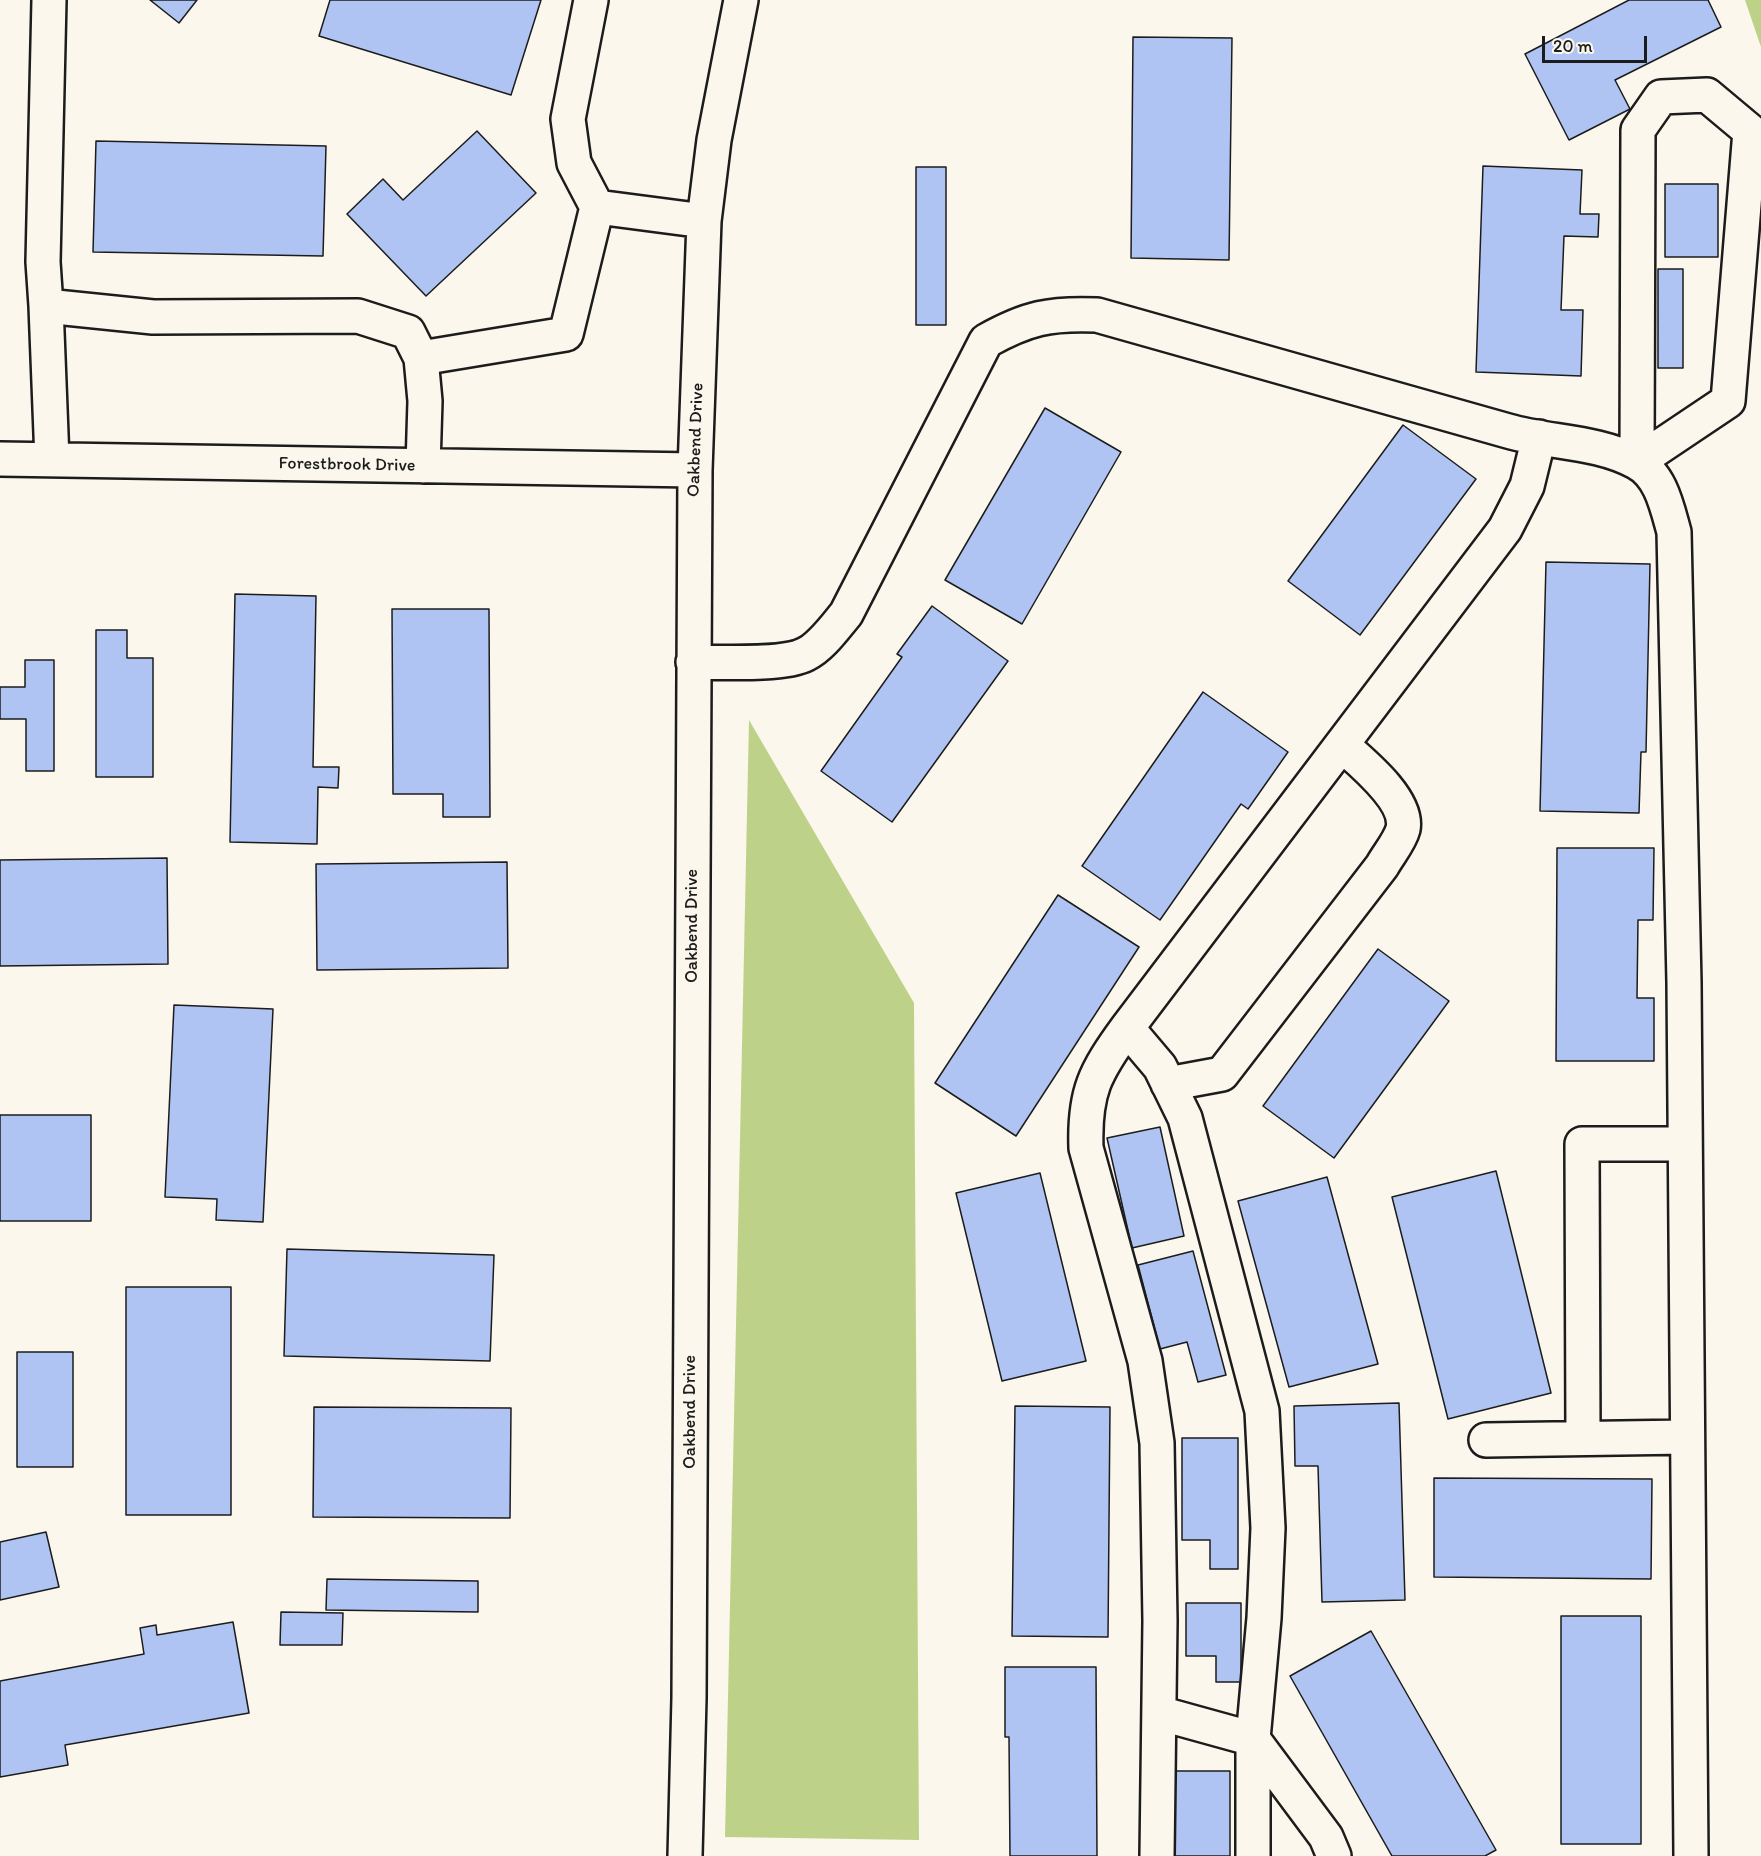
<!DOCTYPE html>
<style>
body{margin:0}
#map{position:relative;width:1761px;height:1856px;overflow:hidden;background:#fbf7ec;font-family:Itim,sans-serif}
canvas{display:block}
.scale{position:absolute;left:1542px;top:36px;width:105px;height:27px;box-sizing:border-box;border:3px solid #1c1c1c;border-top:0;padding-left:8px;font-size:18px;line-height:21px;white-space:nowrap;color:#1c1c1c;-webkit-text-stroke:4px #fbf7ec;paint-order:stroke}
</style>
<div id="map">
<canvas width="1761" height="1856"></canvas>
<div class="scale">20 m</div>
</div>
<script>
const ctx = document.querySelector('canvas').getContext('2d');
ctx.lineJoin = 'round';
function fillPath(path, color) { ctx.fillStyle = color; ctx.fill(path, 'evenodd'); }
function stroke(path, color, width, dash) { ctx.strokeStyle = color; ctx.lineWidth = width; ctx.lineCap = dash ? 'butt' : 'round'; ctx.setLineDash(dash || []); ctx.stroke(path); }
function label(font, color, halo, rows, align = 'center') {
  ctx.font = font + ' Itim,sans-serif'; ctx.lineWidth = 5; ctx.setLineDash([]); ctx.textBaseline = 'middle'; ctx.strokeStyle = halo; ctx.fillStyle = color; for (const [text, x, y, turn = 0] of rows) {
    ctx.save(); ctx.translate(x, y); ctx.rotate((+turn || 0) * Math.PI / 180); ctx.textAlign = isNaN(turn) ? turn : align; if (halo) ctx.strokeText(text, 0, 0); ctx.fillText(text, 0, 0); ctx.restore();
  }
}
fillPath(new Path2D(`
 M1745,0H1761V47Z
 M749,720L914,1003L919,1840L725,1837Z`), '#bdd288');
const building = new Path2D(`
 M150,0H197L179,23Z
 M330,0H541L511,95L319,36Z
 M1708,0L1721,27L1615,80L1630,109L1569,140L1525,54L1629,0Z
 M1133,37L1232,38L1229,260L1131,258Z
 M477,131L536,193L426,296L347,214L383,179L403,200Z
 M96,141L326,146L323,256L93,252Z
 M1483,166L1582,170L1580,214H1599L1598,237L1564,236L1561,310H1583L1581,376L1476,372Z
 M916,167H946V325H916Z
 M1665,184H1718V257H1665Z
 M1658,269H1683V368H1658Z
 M1045,408L1121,452L1022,624L945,580Z
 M1403,425L1476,479L1360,635L1288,581Z
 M1546,562L1650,564L1646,752H1641L1639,813L1540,811Z
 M235,594L316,596L313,767H339L338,788L318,787L317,844L230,842Z
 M932,606L1008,661L892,822L821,771L902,657L897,654Z
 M392,609H489L490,817H443V794H393Z
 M96,630H127V658H153V777H96Z
 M25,660H54V771H26V719H0V687H25Z
 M1203,692L1288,752L1248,809L1241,804L1160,920L1082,866Z
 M1557,848H1654L1653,920H1638L1637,998H1654V1061H1556Z
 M167,858L168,964L0,966V860Z
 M507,862L508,968L317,970L316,864Z
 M1058,895L1139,947L1016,1136L935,1083Z
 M1378,949L1449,1001L1334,1158L1263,1106Z
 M174,1005L273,1009L263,1222L216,1220L217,1199L165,1197Z
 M0,1115H91V1221H0Z
 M1160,1127L1184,1236L1132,1248L1107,1138Z
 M1496,1171L1551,1393L1448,1419L1392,1197Z
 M1040,1173L1086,1361L1002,1381L956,1193Z
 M1327,1177L1378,1364L1289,1387L1238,1201Z
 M287,1249L494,1255L490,1361L284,1356Z
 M1193,1251L1226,1375L1198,1382L1187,1342L1160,1349L1138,1265Z
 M126,1287H231V1515H126Z
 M17,1352H73V1467H17Z
 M1399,1403L1405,1600L1322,1602L1318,1466H1295L1294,1406Z
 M1015,1406L1110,1407L1108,1637L1012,1636Z
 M314,1407L511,1408L510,1518L313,1517Z
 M1182,1438H1238V1569H1210V1540H1182Z
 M1434,1478L1652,1479L1651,1579L1434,1577Z
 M46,1532L59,1587L0,1600V1542Z
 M327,1579L478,1581V1612L326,1610Z
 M1186,1603H1241V1682H1216V1656H1186Z
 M281,1612L343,1613L342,1645H280Z
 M1561,1616H1641V1844H1561Z
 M233,1622L249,1713L65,1745L68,1765L0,1777V1681L144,1654L140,1628L156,1625L157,1635Z
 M1371,1631L1496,1850L1485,1856H1392L1290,1676Z
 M1005,1667H1096L1097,1856H1010L1009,1737H1005Z
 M1173,1771H1230V1856H1173Z`);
fillPath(building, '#afc4f3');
stroke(building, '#1c1c1c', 1.5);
const minor = new Path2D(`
 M49,0L43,262L46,306L153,317L358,316L408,332L421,358L425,401L423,466
 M591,0L568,119L574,163L597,207L704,221
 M1707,95L1750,131L1728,401L1637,462L1638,130L1661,97Z
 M46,306L52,460
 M421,358L566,334L597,207
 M0,459L695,470
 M693,662C720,662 784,666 806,654C821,647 835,627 846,614L986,341C1027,318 1050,313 1097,315C1234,354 1371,392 1508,431C1550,443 1597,441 1636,462C1661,475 1667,507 1674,532L1684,983L1691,1856
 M1127,1028L1160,1067L1185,1118L1262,1411L1268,1528L1264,1618L1253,1739V1856
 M1168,1084L1222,1074L1382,866C1388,855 1400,841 1403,829C1409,800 1361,762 1342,745
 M1583,1438L1582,1144H1685
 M1486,1440L1687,1437
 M1159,1713L1253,1739L1326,1837L1334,1856
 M685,1856L689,1698L695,470L704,221L714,140L741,0
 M1157,1856L1160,1621L1157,1443L1145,1361L1086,1148C1084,1092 1095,1072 1127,1028L1505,529L1527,486L1539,437`);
stroke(minor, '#1c1c1c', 38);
stroke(minor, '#fbf7ec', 33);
label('18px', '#1c1c1c', '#fbf7ec', [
 ["Oakbend Drive",696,440,-88],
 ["Forestbrook Drive",347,465,1],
 ["Oakbend Drive",692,926,-90],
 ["Oakbend Drive",690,1412,-90]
]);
</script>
